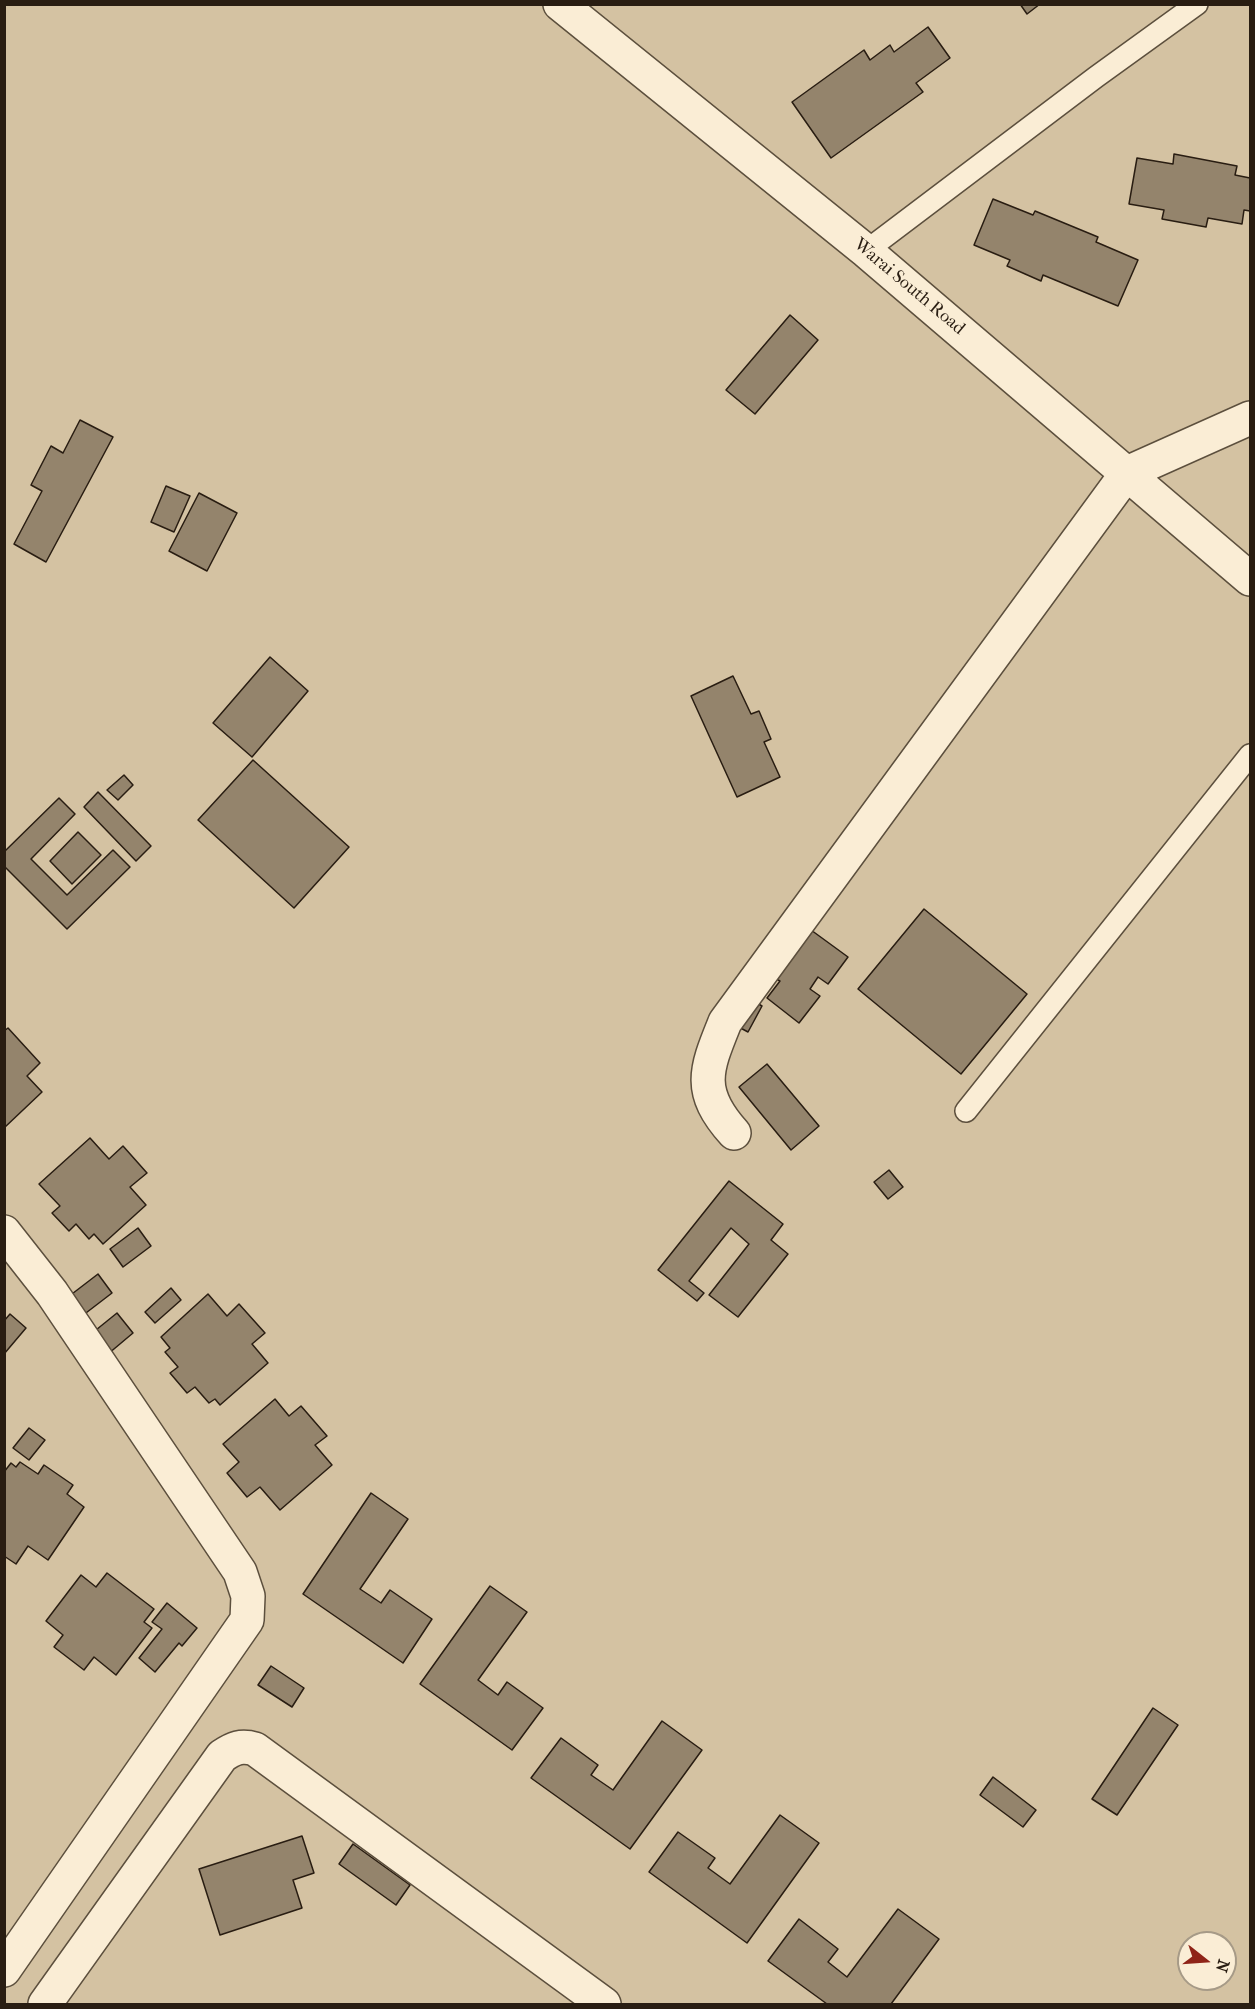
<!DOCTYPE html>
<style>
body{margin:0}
#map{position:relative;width:1255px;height:2009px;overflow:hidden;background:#f7e4bf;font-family:"IM FELL French Canon",serif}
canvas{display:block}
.frame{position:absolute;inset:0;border:6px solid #291d12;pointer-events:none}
.north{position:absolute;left:1177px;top:1931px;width:60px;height:60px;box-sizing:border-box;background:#faedd5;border:2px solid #a69a87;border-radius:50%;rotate:107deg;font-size:16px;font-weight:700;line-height:24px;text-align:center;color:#291d12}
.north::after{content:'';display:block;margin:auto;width:21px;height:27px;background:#8f2418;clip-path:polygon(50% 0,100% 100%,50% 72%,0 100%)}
</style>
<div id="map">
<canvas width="1255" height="2009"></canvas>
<div class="frame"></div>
<div class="north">N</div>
</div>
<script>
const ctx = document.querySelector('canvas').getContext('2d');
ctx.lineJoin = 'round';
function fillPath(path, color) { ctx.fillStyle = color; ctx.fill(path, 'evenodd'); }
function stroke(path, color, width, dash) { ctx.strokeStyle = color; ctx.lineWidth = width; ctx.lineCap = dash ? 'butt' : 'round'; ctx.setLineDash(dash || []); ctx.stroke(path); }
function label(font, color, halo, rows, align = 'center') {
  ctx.font = font + ' "IM FELL French Canon",serif'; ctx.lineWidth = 4.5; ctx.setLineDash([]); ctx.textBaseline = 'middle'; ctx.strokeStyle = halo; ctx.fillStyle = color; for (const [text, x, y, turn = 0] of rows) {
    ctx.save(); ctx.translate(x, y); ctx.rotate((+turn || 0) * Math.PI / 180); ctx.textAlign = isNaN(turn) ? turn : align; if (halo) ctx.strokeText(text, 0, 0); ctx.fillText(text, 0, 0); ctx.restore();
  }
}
fillPath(new Path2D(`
 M4,5H1250V2004H5ZM1189,1943H1225V1979H1189Z`), '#d4c2a2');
const building = new Path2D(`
 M1020,4H1040L1027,14Z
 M928,27L950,58L916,83L923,92L831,158L792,102L864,50L870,60L890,45L894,52Z
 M1174,154L1237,166L1235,175L1250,178V211L1244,210L1242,224L1208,218L1206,227L1162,219L1164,210L1129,204L1137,158L1173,164Z
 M993,199L1033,215L1035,211L1098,237L1096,242L1138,260L1118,306L1043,275L1041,281L1007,266L1010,260L974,245Z
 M790,315L818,340L755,414L726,390Z
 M80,420L113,437L46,562L14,544L42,491L31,485L51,446L63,453Z
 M166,486L190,496L174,532L151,522Z
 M199,493L237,513L207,571L169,551Z
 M270,657L308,691L252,757L213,723Z
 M733,676L751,714L759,711L771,739L764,742L780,777L737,797L691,696Z
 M253,760L349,847L294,908L198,820Z
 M124,775L133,785L118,800L107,790Z
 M98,792L151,846L136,861L84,807Z
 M59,798L75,814L31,859L67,895L113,850L130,867L67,929L4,866V852Z
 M78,832L101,855L72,884L50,861Z
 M924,909L1027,994L961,1074L858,989Z
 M811,930L848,957L828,984L818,977L810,989L820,996L799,1023L767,998L780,981L776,979Z
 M750,999L762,1006L748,1032L735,1025Z
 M8,1028L40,1063L27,1076L42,1092L4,1128V1031Z
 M767,1064L819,1126L791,1150L739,1087Z
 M90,1138L109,1159L123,1146L147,1173L130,1187L146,1205L103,1244L94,1234L89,1239L76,1224L69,1231L52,1213L60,1206L39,1184Z
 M889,1170L903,1187L888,1199L874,1182Z
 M729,1181L783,1224L771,1240L788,1254L738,1317L709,1295L749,1244L731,1228L689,1281L704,1293L697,1301L658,1270Z
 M138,1228L151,1246L123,1267L110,1249Z
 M98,1274L112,1293L82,1316L68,1297Z
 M171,1288L181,1300L155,1323L145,1312Z
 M208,1294L227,1316L239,1304L265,1333L252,1344L268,1363L220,1405L215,1399L209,1403L195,1387L187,1393L170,1373L178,1367L165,1352L170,1348L161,1337Z
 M117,1313L133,1333L108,1354L91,1334Z
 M10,1314L26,1328L4,1354V1321Z
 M275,1399L289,1416L301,1406L327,1436L315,1445L332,1465L280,1510L260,1487L247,1497L227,1473L239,1462L223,1444Z
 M29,1428L45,1440L29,1460L13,1448Z
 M20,1462L38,1474L44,1465L73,1485L67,1494L84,1507L48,1560L28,1546L16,1564L4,1556V1472L11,1463L16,1467Z
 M371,1493L408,1519L360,1589L381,1603L390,1590L432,1619L403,1663L303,1594Z
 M107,1573L154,1609L144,1622L152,1628L116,1675L94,1657L84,1670L54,1647L63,1635L46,1621L81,1575L96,1587Z
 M490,1586L527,1612L478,1680L498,1695L507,1682L543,1708L512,1750L420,1684Z
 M167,1603L197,1628L182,1646L179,1643L155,1672L139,1658L162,1629L152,1622Z
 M271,1666L304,1688L292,1707L258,1685Z
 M1153,1708L1178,1725L1117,1815L1092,1799Z
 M662,1721L702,1750L630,1849L531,1778L561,1738L598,1765L591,1775L613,1790Z
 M993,1777L1036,1810L1023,1827L980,1795Z
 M780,1815L819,1843L747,1943L649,1872L678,1832L715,1858L708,1868L730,1884Z
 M302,1836L314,1873L293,1880L302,1908L220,1935L199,1869Z
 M353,1844L410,1885L396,1905L339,1864Z
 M898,1909L939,1939L891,2004H827L768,1961L799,1919L838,1949L828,1962L847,1977Z`);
fillPath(building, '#94846c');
stroke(building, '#291d12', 1.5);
const service = new Path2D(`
 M866,251L1096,77L1197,4
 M966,1111L1250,755`);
const minor = new Path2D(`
 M560,4L866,251L1250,579
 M734,1133C696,1091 706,1069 725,1022L1127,473L1250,418
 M4,1232L52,1293L240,1572L248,1596L247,1620L4,1970
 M45,2004L222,1756C234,1748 241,1745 255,1749L604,2004`);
stroke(service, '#5c4f3d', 24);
stroke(minor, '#5c4f3d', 36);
stroke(service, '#faedd5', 21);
stroke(minor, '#faedd5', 33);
label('18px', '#291d12', '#faedd5', [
 ["Warai South Road",909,287,40]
]);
</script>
